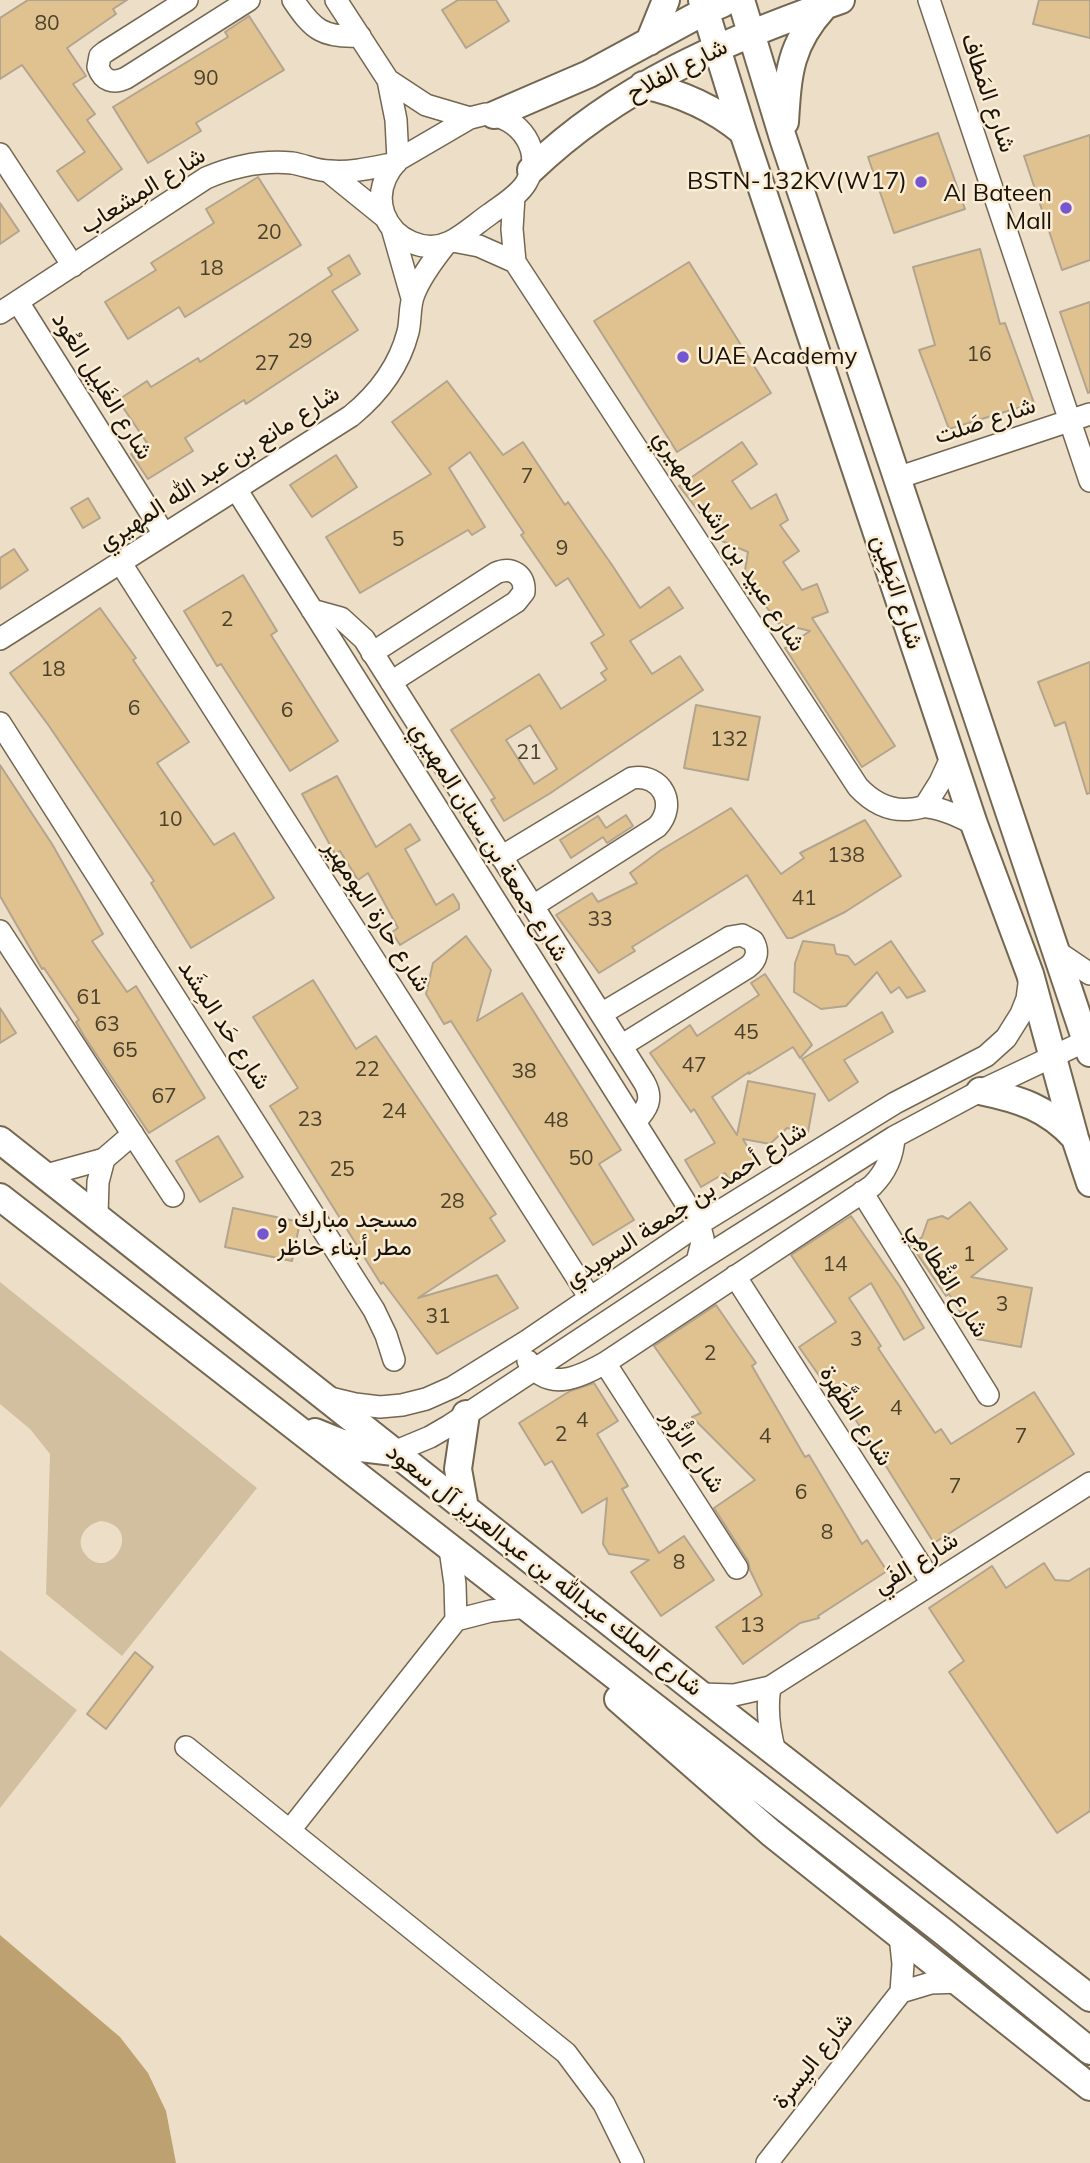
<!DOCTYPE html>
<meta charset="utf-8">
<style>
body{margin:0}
canvas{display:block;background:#eddfc7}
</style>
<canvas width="1090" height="2163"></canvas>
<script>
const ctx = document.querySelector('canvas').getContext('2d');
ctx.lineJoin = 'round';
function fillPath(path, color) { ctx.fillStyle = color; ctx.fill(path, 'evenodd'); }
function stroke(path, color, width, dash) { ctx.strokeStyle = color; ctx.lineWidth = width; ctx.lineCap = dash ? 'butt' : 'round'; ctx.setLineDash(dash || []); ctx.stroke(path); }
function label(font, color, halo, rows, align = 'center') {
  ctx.font = font + ' Mulish,Vazirmatn,sans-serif'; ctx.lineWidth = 5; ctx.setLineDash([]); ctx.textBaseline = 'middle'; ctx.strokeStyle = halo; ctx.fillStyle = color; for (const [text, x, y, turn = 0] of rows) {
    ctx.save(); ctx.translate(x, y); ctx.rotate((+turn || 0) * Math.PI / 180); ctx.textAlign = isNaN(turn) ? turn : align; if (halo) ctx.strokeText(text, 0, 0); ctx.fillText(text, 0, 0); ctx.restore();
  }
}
fillPath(new Path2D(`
 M0,1282L257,1488L122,1656L46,1594L50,1454L30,1429L0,1404ZM101,1521C146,1527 109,1585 85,1554C74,1539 86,1524 101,1521Z
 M0,1650L77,1710L0,1808Z`), '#d2bf9f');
fillPath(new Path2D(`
 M0,1935L120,2037L148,2073L166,2111L176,2163H0Z`), '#bea170');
const building = new Path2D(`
 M28,0H127L113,9L116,14L67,48L86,76L73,84L95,114L87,120L122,169L78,201L57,171L85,152L22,65L0,79V18Z
 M458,0H496L509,21L466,48L442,10Z
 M1039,0H1090V38L1033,24Z
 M249,16L284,70L196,123L201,131L148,163L113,107L228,37L225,32Z
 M938,133L965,209L894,233L868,157Z
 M1090,135V260L1062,270L1024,156Z
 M258,177L301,245L185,317L179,307L128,339L105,302L156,270L151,263L214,223L206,209Z
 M0,203L19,231L0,244Z
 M980,249L1000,324L1005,323L1034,403L949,429L919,350L935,345L913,267Z
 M349,255L360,274L332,291L358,330L246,404L244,400L185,438L193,451L148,479L131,454L147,443L118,400L147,381L151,387L198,358L200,362L332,275L328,268Z
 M689,262L771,393L677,452L594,321Z
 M1090,302V392L1088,393L1060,312Z
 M447,381L503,455L523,442L565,505L568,502L612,565L640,608L669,587L683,608L630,641L652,674L680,656L703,690L549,794L504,821L491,800L495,798L451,730L539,674L561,709L606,680L601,673L607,669L591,643L604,635L568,578L556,586L521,535L524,533L470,452L449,468L485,527L472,535L468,530L360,593L326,537L431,474L392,422ZM530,725L557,769L534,784L506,740Z
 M742,442L757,464L732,481L751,509L776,494L788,520L780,525L799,551L783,562L802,590L817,584L828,612L812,618L895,746L862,767L785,648L810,631L778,623L744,576L748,552L722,541L679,486Z
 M336,455L357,487L312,517L290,485Z
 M88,498L100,518L83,528L71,508Z
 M14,549L28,570L0,589V558Z
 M243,575L277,631L271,635L338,741L290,771L221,664L217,666L184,611Z
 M100,608L136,658L133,660L189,742L157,763L214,845L234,833L274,898L191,948L151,883L154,881L49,726L10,673Z
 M1090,662V793L1087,794L1065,722L1055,726L1038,682Z
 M696,705L760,717L748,780L684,768Z
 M0,765L52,844L103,934L92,941L127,992L136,986L205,1098L149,1133L84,1036L76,1022L79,1020L44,968L42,969L0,896Z
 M337,776L376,847L410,824L420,840L405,849L436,905L453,894L459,904V909L400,945L392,932L398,928L368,873L358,880L340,851L335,854L302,794Z
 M731,808L781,874L804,858L800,853L865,820L901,876L845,912L792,938H787L747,875L632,947L635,951L599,973L556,915L592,893L598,902L637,883L630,873L661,850Z
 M626,815L633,826L607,843L603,837L571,858L560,840L598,816L606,828Z
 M466,936L491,970L477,1021L522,993L621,1150L599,1164L634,1220L593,1245L451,1021L444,1024L426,994L433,963Z
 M803,941L834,945L836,954L848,956L855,965L891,941L925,991L907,998L899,987L891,993L877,972L846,1006L821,1009L794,992L795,963Z
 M765,974L812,1045L800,1058L793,1047L749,1074V1072L712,1097L737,1135L748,1081L815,1094L808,1132L787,1128L770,1144L743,1139L757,1164L729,1179L725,1173L701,1187L685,1160L715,1143L694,1109L691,1112L650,1053L690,1025L697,1036L759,995L751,983Z
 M313,980L356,1049L376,1036L496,1214L490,1218L505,1241L418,1298L497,1275L518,1308L437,1354L383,1282L381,1284L270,1106L298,1088L253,1017Z
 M0,1008L16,1033L0,1043Z
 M882,1012L893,1032L844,1060L858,1082L829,1101L802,1059Z
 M218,1136L243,1177L200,1202L176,1161Z
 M970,1202L1007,1249L971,1277L1032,1288L1021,1347L977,1339L949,1294L946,1296L911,1245L922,1237L928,1220L942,1216L948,1219Z
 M233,1208L300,1222L292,1261L225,1247Z
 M851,1216L900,1287L924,1328L904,1340L871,1283L849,1298L881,1346L878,1348L935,1433L941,1429L951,1444L1034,1392L1074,1454L934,1543L874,1447L829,1381L825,1384L799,1347L836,1322L791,1255Z
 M716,1305L756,1363L752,1366L805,1457L809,1455L862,1544L867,1540L887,1571L818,1616L819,1618L800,1623L743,1664L716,1627L762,1595L750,1570L748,1561L714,1508L755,1480L692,1417L701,1413L654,1346Z
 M594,1383L618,1421L597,1434L628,1486L622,1489L659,1553L684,1536L714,1580L661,1616L631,1572L649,1560L609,1554L603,1544L607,1498L582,1513L552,1461L545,1465L519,1423L570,1391Z
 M1044,1563L1055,1580L1069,1581L1090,1568V1811L1057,1833L949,1672L964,1661L929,1608L992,1566L1006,1588Z
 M135,1652L153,1667L106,1729L87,1714Z`);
fillPath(building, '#dfc28f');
stroke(building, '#b2a48e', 2);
const minor = new Path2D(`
 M187,0L105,52L100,56L98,67C103,81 113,84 126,78L249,0
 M293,0C313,30 323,38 360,36
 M336,0L388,80L426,105L470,118
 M929,0L1090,481
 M388,80L396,120L398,160
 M486,114C520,117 545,151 526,183C518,196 502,205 490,214C477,223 464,235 450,242C425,254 394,240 384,214C377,194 384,175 398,160L470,118Z
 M0,154L73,266
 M328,171L386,218
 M514,196L512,229L515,262L858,787C872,802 890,812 912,809C917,809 922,806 928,807C944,809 960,817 974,824
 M392,228L412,298
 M453,241L479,246L515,262
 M18,302L164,534
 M0,313L206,178C234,166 262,160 292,163C305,165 317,171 330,171C352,173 375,167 396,163
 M897,478L1090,414
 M236,489L699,1224L703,1238L697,1262
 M120,562L590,1298
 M312,610L341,618L364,639L644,1082C654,1099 647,1109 635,1122
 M0,639L351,416C378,394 399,367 408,332C411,320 409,306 414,294C421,276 434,259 446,244
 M372,653L496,573C512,566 525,575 524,592L516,602L391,682
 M0,723L374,1310L386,1335L394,1360
 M925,806L940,782L952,756
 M501,857L632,778C662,773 678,805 657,827L533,906
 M0,931L173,1196
 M1056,951L1090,974
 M601,1014L730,937L742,935L753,941C759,951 757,960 748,967L621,1046
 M46,1175L104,1159L133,1134
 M862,1192L988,1395
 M97,1216L98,1182L104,1159
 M735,1276L932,1583
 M528,1361C548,1393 580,1377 605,1363L872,1186C886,1172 893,1157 894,1137
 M605,1363L737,1568
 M326,1397L355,1404L380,1407L402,1405L426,1399L453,1387L527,1341L699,1224L895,1103L986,1056L1006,1038L1021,1014L1027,999L1030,976
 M394,1452L430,1437L449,1426L697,1262L894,1137L980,1091L1090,1039
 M450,1549L455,1584L456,1620
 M770,1687C766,1710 769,1730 775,1752
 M700,1694L734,1695L770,1687L1090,1483
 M186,1747L566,2053L604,2104L633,2163
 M290,1830L456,1620L491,1611L526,1607
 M900,1936L903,1964L901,1992
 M767,2163L901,1992L931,1983L961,1982`);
const major = new Path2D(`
 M702,0L743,132L974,824L1030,974L1075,1138L1090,1183
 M741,0L783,138L1090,1053
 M649,42L666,0
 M643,85C681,93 713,107 743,132
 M494,115L589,74L705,11L722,4
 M785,122C788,73 790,44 824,7
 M531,170C618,86 728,39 841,0
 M980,1091C1019,1099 1048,1108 1075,1138
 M0,1140L700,1694L1090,1998
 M0,1197L945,1933L1090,2051
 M315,1432L352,1447L394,1452
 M465,1508L458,1469L466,1414
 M618,1699L771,1833L1090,2087`);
stroke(minor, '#746752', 24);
stroke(major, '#746752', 30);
stroke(minor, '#fff', 21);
stroke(major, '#fff', 26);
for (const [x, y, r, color] of [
 [921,182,7,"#7556d0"],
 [1066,208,7,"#7556d0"],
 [683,357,7,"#7556d0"],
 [263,1234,7,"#7556d0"]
]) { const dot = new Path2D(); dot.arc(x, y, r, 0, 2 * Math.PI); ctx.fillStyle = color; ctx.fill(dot); stroke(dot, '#fbecd4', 2.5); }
label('21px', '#4a402c', null, [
 ["80",47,24],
 ["90",206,79],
 ["20",269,233],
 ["18",211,269],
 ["29",300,342],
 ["16",979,355],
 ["27",267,364],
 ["7",527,477],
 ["5",398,540],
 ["9",562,549],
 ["2",227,620],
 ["18",53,670],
 ["6",134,709],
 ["6",287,711],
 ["132",729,740],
 ["21",529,753],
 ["10",170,820],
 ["138",846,856],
 ["41",804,899],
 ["33",600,920],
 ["61",89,998],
 ["63",107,1025],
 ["45",746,1033],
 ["65",125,1051],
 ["47",694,1066],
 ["22",367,1070],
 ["38",524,1072],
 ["67",164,1097],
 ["24",394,1112],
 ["23",310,1120],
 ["48",556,1121],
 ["50",581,1159],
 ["25",342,1170],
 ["28",452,1202],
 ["1",969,1255],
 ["14",835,1265],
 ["3",1002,1305],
 ["31",438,1317],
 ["3",856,1340],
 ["2",710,1354],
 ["4",896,1409],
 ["4",582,1421],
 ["2",561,1435],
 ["4",765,1437],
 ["7",1021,1437],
 ["7",955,1487],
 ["6",801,1493],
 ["8",827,1533],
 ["8",679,1563],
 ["13",752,1626]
]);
label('24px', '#19140b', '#fbecd4', [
 ["شارع الفلاح",677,70,-27],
 ["شارع المَطاف",988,93,71],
 ["شارع المِشعاب",143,191,-32],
 ["شارع الغَلِيل العُود",102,386,58],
 ["شارع صَلت",985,421,-18],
 ["شارع مانع بن عبد الله المهيري",219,468,-33],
 ["شارع عبيد بن راشد المهيري",729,541,57],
 ["شارع البَطِين",897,592,72],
 ["شارع جمعة بن سنان المهيري",489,842,58],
 ["شارع حارة البومهير",377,916,57],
 ["شارع حَد المِشَد",224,1025,57],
 ["شارع أحمد بن جمعة السويدي",686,1205,-33],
 ["شارع القُطامِي",948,1280,58],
 ["شارع الظَّهَرة",856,1416,57],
 ["شارع الزُّور",693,1451,57],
 ["شارع الفَي",916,1563,-32],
 ["شارع الملك عبدالله بن عبدالعزيز آل سعود",544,1570,38],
 ["شارع اليِسرة",813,2061,-52]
]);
label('24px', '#19140b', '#fbecd4', [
 ["BSTN-132KV(W17)",907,182],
 ["Al Bateen",1052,194],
 ["Mall",1052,222],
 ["UAE Academy",697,357,"left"],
 ["مسجد مبارك و",277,1220,"left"],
 ["مطر أبناء حاظر",277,1248,"left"]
], 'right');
</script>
